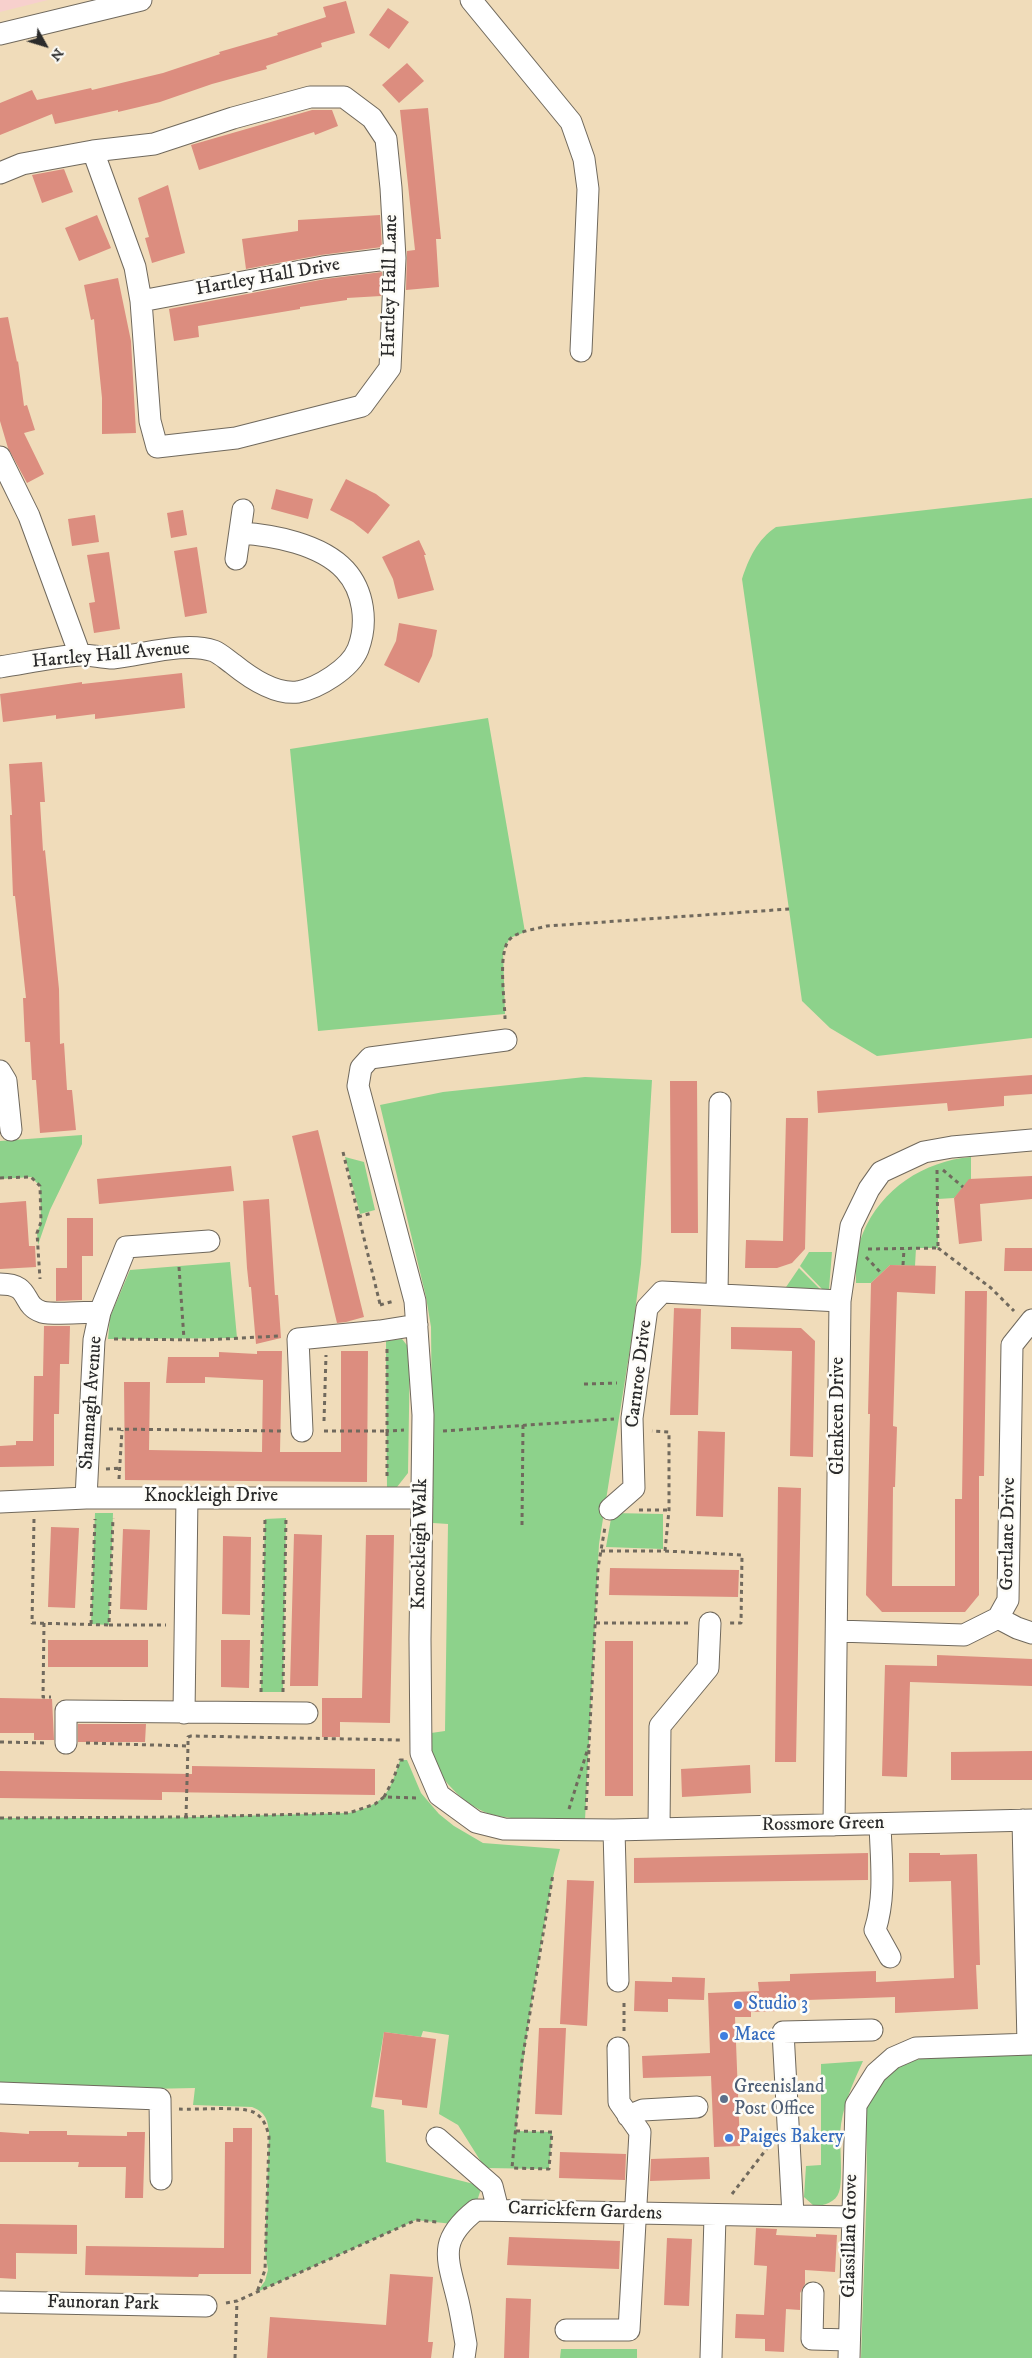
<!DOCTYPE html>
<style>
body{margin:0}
#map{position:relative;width:1032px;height:2358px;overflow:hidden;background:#f0dcba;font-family:"IM FELL DW Pica",serif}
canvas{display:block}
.north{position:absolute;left:20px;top:20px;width:50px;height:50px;-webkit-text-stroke:4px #fdfcf7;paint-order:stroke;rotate:129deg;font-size:14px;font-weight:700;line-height:20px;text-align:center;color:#2b2b2b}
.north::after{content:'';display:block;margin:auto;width:18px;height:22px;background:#2b2b2b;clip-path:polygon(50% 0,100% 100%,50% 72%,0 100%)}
</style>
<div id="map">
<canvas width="1032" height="2358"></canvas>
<div class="north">N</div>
</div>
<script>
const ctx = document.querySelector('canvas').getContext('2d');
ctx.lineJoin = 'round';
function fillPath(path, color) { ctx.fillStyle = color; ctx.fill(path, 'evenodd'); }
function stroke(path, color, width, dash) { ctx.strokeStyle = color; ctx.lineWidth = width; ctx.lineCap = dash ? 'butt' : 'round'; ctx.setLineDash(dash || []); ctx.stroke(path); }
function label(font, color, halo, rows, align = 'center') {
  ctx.font = font + ' "IM FELL DW Pica",serif'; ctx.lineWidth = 5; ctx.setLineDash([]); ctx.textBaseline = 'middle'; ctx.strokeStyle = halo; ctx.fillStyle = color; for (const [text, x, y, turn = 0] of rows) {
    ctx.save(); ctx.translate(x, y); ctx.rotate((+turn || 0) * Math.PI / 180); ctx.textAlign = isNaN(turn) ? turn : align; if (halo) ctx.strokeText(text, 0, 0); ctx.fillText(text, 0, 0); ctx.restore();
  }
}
fillPath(new Path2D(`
 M0,0H48L0,12Z`), '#f7d0cd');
fillPath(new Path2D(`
 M1032,498V1038L877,1056L830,1028L802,1001L742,579C749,558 757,540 776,527Z
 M488,718L525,932L510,938L503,951L505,1014L318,1031L290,749Z
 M585,1077L652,1080L641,1264L632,1336L599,1544L585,1820C556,1819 523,1822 494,1815C470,1810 438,1780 432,1756C430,1749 431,1741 431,1733L445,1731L448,1524L433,1523L431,1327L426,1297L380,1105L443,1092Z
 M82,1135V1144L50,1210L38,1245L37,1233L41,1222L40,1186L31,1177L0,1179V1141Z
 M345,1157L364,1162L375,1210L360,1214Z
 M971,1157V1179L954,1198L938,1199V1248H916L915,1266L890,1265L871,1283H856C856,1266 856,1249 863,1233C881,1189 924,1161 971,1157Z
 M809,1252H832L829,1289H822L800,1266Z
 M230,1262L237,1338L108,1339L110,1317L130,1270Z
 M799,1268L820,1289L784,1290Z
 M402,1339L410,1349L408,1473L397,1487L387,1489L386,1341Z
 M95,1513H113L109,1625L91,1624Z
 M612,1513L663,1514V1549L606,1547Z
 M286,1518L283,1692H261L265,1519Z
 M400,1760H407L421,1793L439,1814L454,1826L483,1843L560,1849C550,1884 545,1921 539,1957C529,2015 521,2072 516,2131L552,2132L549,2169L485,2168L458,2125L439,2114L449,2035L423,2031L421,2037L384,2032L371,2107L384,2110L386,2162L482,2186L475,2207L453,2224L416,2220L257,2292L265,2281L268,2270L265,2251L269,2133C268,2119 265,2112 252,2107L193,2105L195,2088L99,2090L0,2088V1818H157L349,1813C385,1804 389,1794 400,1760Z
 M1032,2054V2358H861L867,2181L866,2108L880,2082L903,2063L938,2055Z
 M863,2061C852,2085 842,2107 840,2134C840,2146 843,2183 839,2192C836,2202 824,2206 814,2206L804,2197L806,2166L821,2165V2064Z
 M561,2349H637V2358H560Z`), '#8dd28b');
fillPath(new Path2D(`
 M346,1L355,33L321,43L322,47L266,66L267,69L212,84L160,102L118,112V110L55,124L52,114L0,135V103L32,90L37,100L91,88L92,90L163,73L220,54L219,52L278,35L277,33L326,17L323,7Z
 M388,8L409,22L389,49L369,35Z
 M407,63L424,81L399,103L382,85Z
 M428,108L441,239H436L439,287L406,290L407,251L415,250L400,110Z
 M312,110H332L338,126L315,135L314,132L199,170L191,145Z
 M64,169L73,192L42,203L32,175Z
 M168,185L185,253L152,263L145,238L149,237L138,198Z
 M97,215L111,248L79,261L65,228Z
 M380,215L382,247L321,255L246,269L242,239L298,231V220Z
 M382,272L381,296L347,298V300L300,307V309L198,326L199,337L174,341L169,309L325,279Z
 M118,278L131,341L136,433L102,434V398L94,319L91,320L84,285Z
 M8,317L17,362L18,361L24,406L27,405L35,430L24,433L44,474L27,483L8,448L0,421V318Z
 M346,479L376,494L390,505L368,534L353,522L330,510Z
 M276,489L313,499L308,519L271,509Z
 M183,510L187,535L171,538L167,513Z
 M95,515L99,542L72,546L68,519Z
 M419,540L426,555H424L434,590L398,599L393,579L382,557Z
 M197,547L207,613L185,617L174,551Z
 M109,552L120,629L94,633L89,603L95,602L87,555Z
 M399,623L437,630L432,656L419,683L384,665L396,641Z
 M182,673L185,708L95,719V714L56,719V715L3,722L0,694L82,682V684Z
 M42,762L45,802H40L43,851L45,850L59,989L60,1044L64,1043L67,1090H72L76,1130L40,1133L36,1080H32L30,1042H25L23,998H26L15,896H13L10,815H12L9,764Z
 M1032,1075V1094L1004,1096V1106L948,1111L947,1103L818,1113L817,1091Z
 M670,1081H697L698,1233H671Z
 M786,1118H808L805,1249L792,1263L777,1268H745L746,1240L783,1241Z
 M318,1130L364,1317L346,1322L337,1323L292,1136Z
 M231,1166L234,1191L99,1204L97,1179Z
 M1032,1176V1199L980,1204L982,1241L959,1244L954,1198L969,1179Z
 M269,1199L275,1295H278L281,1338L256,1344L251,1287H249L247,1268L243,1201Z
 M26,1201L29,1246H35L36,1267L0,1269V1203Z
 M67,1218H93V1256H82V1300L56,1301V1268H67Z
 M1005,1248H1032V1271H1004Z
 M890,1265L936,1266L935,1294L897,1292L893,1426L897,1427L895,1487H893L892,1586H955V1499H962L965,1291H987L984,1476H979V1595L965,1612H882L866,1595L870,1414H868L871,1283Z
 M674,1308L701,1309L698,1415H670Z
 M44,1326H70L69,1364H60L59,1414H54V1466L0,1467V1446L16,1445V1441H33L34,1376H43Z
 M731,1327L801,1328L815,1341L813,1457L790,1456L792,1351L731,1349Z
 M257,1351H282L280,1452H341V1351H368L367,1482L125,1480L124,1382H150L149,1450L262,1452L263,1380L205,1377V1383H166L168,1357H219V1352L257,1354Z
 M698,1431L725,1432L723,1517L696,1516Z
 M778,1487L801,1488L796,1762H775Z
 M51,1527L79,1528L75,1608L48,1607Z
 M123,1529L150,1530L147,1610L120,1609Z
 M294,1534L322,1535L318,1686H290Z
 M366,1535H394L390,1723L340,1722V1737H322V1698H362Z
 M223,1536L251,1537L250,1615L222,1614Z
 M610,1568L739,1570L738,1597L609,1595Z
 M48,1640H148V1667H48Z
 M221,1640H250L249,1688L221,1687Z
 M605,1641H633V1796H605Z
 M937,1655L1032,1659V1686L910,1682L907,1777L882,1776L885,1665L937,1666Z
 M0,1698L52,1699L54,1740H34V1733H0Z
 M78,1724H146L145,1742H78Z
 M1032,1751V1780H951V1752Z
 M750,1765L751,1793L682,1797L681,1769Z
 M192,1766L375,1769V1795L162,1792V1800L0,1798V1771L192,1774Z
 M868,1853V1880L634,1883V1858Z
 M909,1853H940V1855L977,1854L980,1965H976L978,2009L895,2013V1997L777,2001L778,2011L751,2012V2017H735L740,2146L714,2147L711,2076L643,2078L642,2056L710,2053L708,1993L759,1991L758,1982L790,1981V1974L876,1971V1982L954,1978L951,1881L909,1882Z
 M567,1880L594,1881L587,2026L560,2024Z
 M672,1977L705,1978L704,2000L668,1999V2012L634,2011L635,1981L672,1982Z
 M539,2028H566L562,2115L535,2114Z
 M384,2032L436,2039L427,2108L402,2105V2100L375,2097Z
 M233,2128H252L251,2274H199L198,2277L85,2275L86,2246L224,2248L225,2142H233Z
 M29,2131H67V2135L127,2136V2132H145L143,2198H125L126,2167H78L79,2162H0V2132L29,2134Z
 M560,2152L626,2154L625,2180L559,2178Z
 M709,2157L710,2179L650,2181L651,2159Z
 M0,2224L77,2225V2254L16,2253V2279L0,2278Z
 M756,2228L777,2229L776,2235L816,2237V2234L837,2235L835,2272L805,2270V2284L800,2293V2310L786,2309L784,2352L765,2351V2339L735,2338L736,2314L764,2315L767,2266L754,2265Z
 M509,2237L620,2241L619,2269L507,2265Z
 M667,2238L692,2239L689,2306L664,2305Z
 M390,2274L433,2277L428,2342H433L431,2358H267L270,2317L386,2325Z
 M506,2298L531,2299L529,2358H504Z`), '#dc8d7f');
const minor = new Path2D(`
 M471,0L571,122L584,159L588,189L581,351
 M0,34L141,0
 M0,173L22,164L93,151L154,144L233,118L310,97H344L372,118L386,139L391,188L395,258L390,368L362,406L236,438L157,447L150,421L141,301L135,267L93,151
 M141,301L323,267L395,258
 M0,457L29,516L80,655
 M236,559L243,510
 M0,667C26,663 53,657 79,655C90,654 101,658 113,658C143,655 185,641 214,651C221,654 227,660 233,664C249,677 275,695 298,692C318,688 350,669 358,649C368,623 364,591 345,570C321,544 273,535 240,533
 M506,1040L370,1058L361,1068L358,1086L415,1301L423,1415L420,1639L421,1753L439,1795L476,1822L504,1829L614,1830L1032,1820
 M0,1071L6,1081L11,1130
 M0,1284C33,1284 20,1305 42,1312C54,1315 87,1312 100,1312
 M717,1294L720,1103
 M302,1431L298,1339L380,1331L417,1325
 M86,1498L94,1340L100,1312L126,1247L209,1241
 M0,1502L86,1498H422
 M610,1509L634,1488L632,1418L647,1308L662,1292L840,1301
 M998,1618L1017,1628L1032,1633
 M837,1631L964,1635L998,1618L1008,1600L1012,1345L1032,1320
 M184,1713L187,1497
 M66,1743V1711L307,1713
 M1023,1820L1028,2044
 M880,1824C881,1859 886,1896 875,1930L890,1957
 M834,1825L840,1301L851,1226L869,1189L881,1172L924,1152L952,1147L1032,1140
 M659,1829L660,1726L708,1668L710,1623
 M614,1830L618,1981
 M0,2093L160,2099L161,2179
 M628,2116L643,2110L697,2107
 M437,2138L492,2186L498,2210
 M793,2215L783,2032L872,2030
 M813,2293L812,2339L849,2340
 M0,2302L206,2306
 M566,2330H629L640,2132L619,2102L618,2048
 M464,2358L466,2344C463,2328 461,2312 457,2297C447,2257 438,2240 476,2210L851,2217
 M711,2358L715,2216
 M849,2358L856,2105L876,2073L893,2058L916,2048L1032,2044`);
stroke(minor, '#70695d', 23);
stroke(new Path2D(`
 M505,1019C505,1001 497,952 510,939C518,931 536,929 547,926L789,909
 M343,1152L380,1304
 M943,1170L963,1187
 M0,1178L31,1177L40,1186L41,1222L37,1233L40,1279
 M358,1217L372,1213
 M938,1248L991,1288L1014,1311
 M868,1249L938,1248L937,1170
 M866,1257L881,1273
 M903,1265L904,1249
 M179,1267L184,1339
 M380,1305L394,1301
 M114,1339L205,1340L278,1336
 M387,1349V1431L404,1430
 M584,1384L617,1383
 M324,1421L326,1355
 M109,1429L283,1431
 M324,1431H387V1479
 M443,1431L614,1419
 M106,1469L120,1468
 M119,1479L122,1430
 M639,1510H669
 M34,1519L32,1623L109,1625L113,1518
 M522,1525L523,1425
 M601,1551H665L669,1510V1432L652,1431
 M665,1551L742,1555L741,1623H729
 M44,1623L43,1697H51
 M596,1623H690
 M91,1624L95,1519
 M109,1625H166
 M261,1692L265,1519
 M283,1692L286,1518
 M0,1742L47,1743
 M86,1743L188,1746
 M384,1797L393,1780L400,1760H404
 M569,1809L589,1745L598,1568L605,1527
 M586,1810L589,1749
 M186,1817L188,1746V1737L191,1736L402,1740
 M0,1818L186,1817L349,1813L375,1804L384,1797L420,1798
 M624,2031V2000
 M179,2109C195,2110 241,2106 253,2112C263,2116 267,2127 269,2137L265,2270L257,2292
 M516,2131L552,2132L549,2169L512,2168L522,2061L553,1874
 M732,2194L768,2147
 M226,2303L237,2301L416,2220L437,2222
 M235,2358L237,2301`), '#70695d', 3, [4, 4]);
stroke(minor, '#fff', 21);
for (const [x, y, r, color] of [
 [738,2005,5,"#3f7fe0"],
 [724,2036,5,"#3f7fe0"],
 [724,2099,5,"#5c6f8a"],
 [729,2138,5,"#3f7fe0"]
]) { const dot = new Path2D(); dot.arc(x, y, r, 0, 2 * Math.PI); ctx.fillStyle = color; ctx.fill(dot); stroke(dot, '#fdfcf7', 2); }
label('19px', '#2b2b2b', '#fdfcf7', [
 ["Hartley Hall Drive",268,278,-10],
 ["Hartley Hall Lane",391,286,-89],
 ["Hartley Hall Avenue",111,656,-5],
 ["Carnroe Drive",640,1374,-83],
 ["Shannagh Avenue",92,1403,-86],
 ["Glenkeen Drive",839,1416,-90],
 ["Knockleigh Drive",211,1497],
 ["Gortlane Drive",1009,1534,-89],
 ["Knockleigh Walk",421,1544,-89],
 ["Rossmore Green",823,1825,-1],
 ["Carrickfern Gardens",585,2212,2],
 ["Glassillan Grove",851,2236,-89],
 ["Faunoran Park",103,2304,1]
]);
label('19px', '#366cbe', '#fdfcf7', [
 ["Studio 3",748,2005],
 ["Mace",734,2036],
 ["Paiges Bakery",739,2138]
], 'left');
label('19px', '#4e5e75', '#fdfcf7', [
 ["Greenisland",734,2088],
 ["Post Office",734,2110]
], 'left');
</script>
